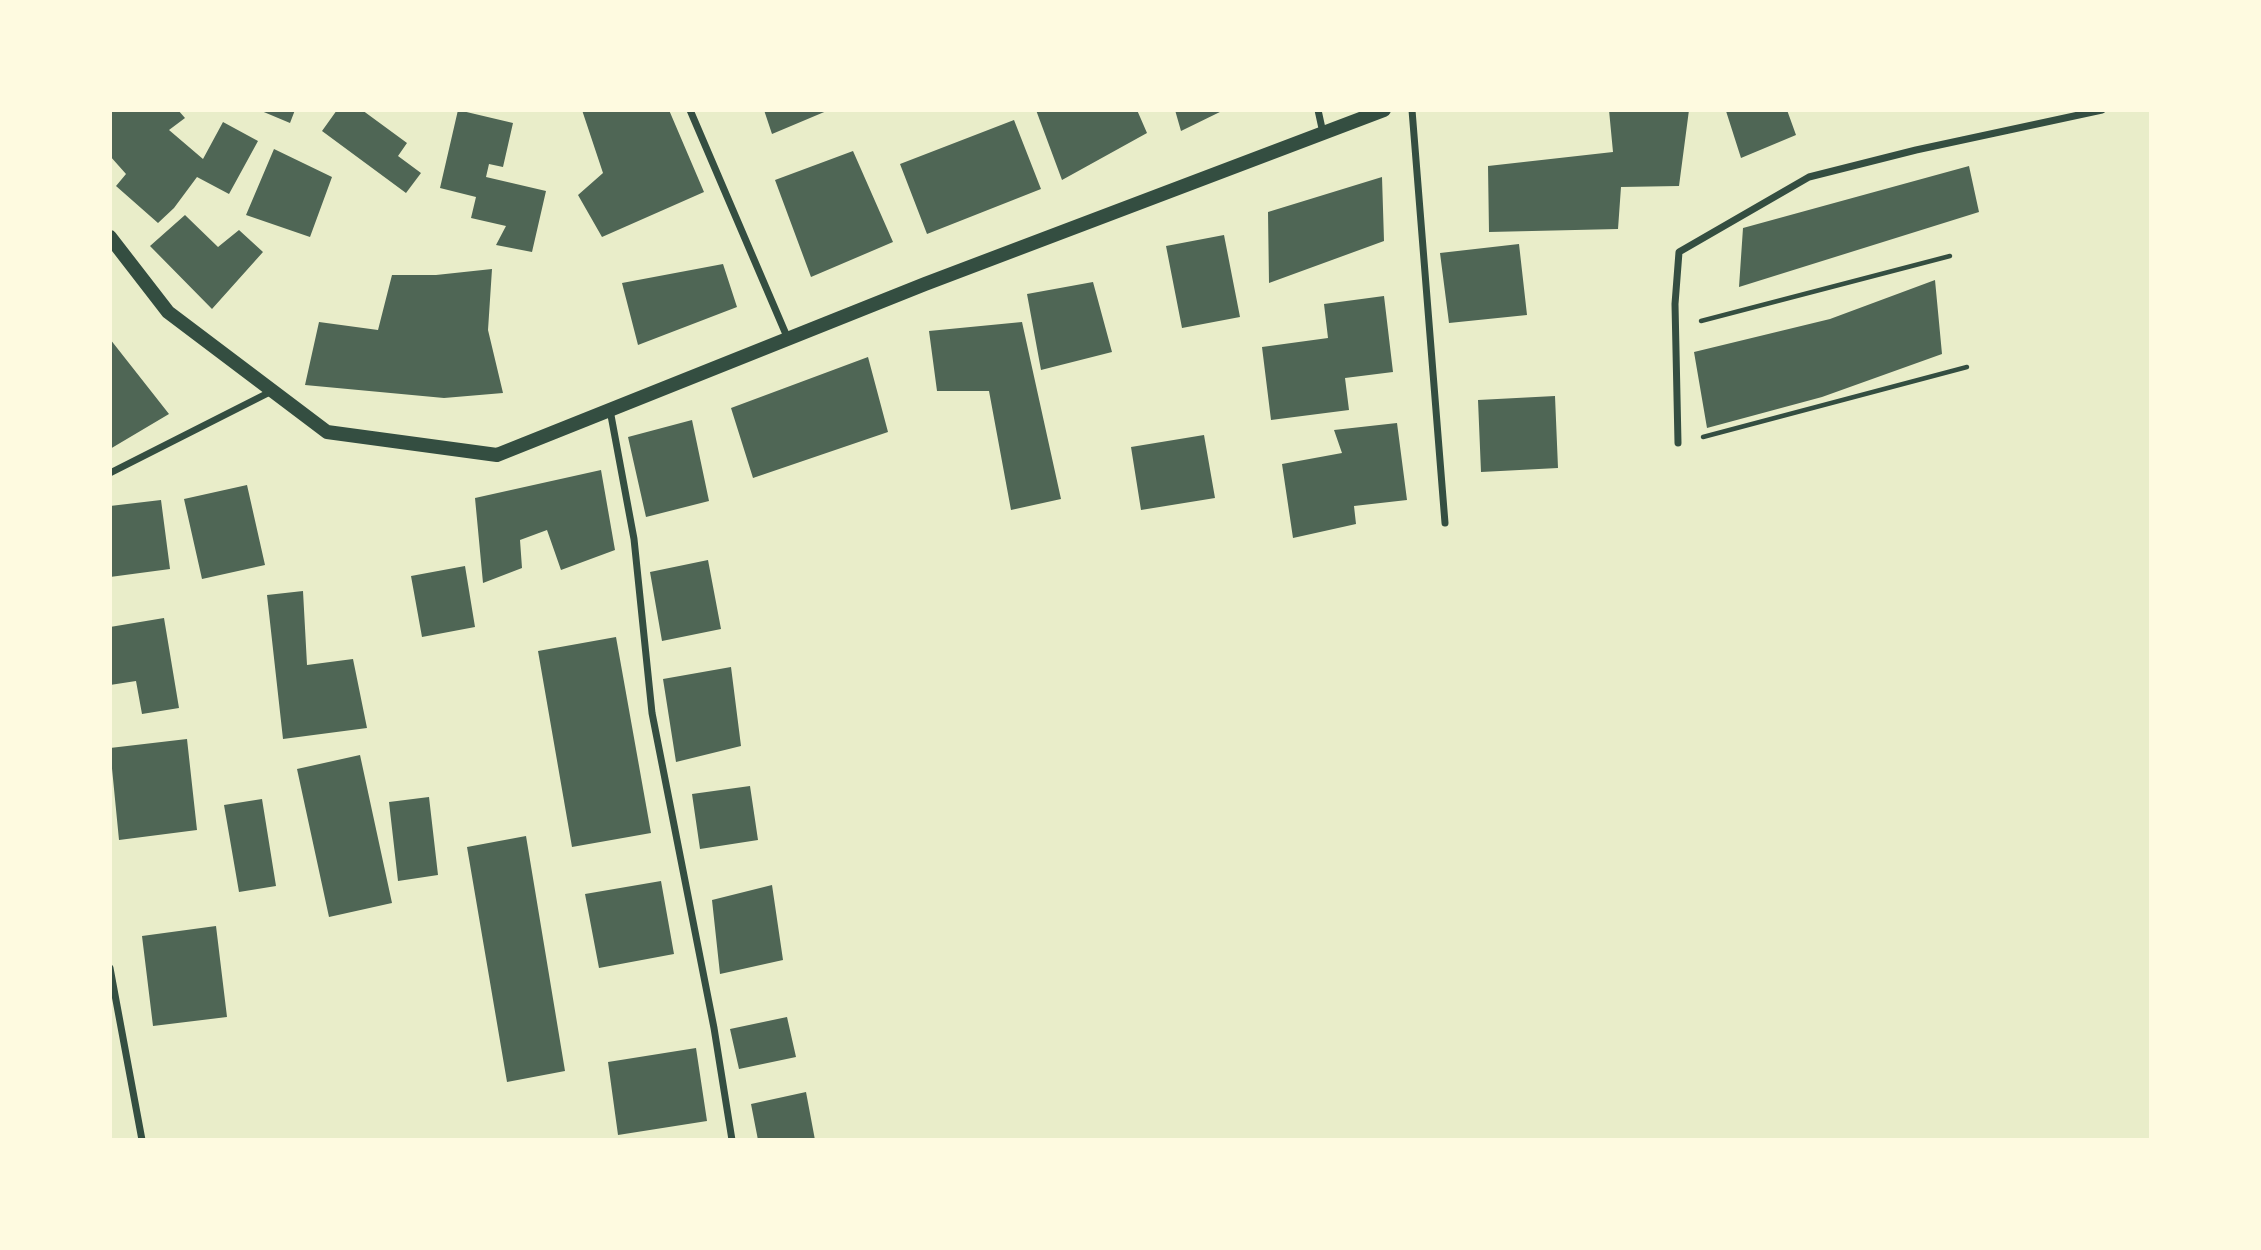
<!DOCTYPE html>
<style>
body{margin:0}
#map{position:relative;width:2261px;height:1250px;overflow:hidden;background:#e9edc9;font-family:Signika,sans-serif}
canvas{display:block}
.frame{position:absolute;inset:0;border:112px solid #fefae0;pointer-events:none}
</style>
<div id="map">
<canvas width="2261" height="1250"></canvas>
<div class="frame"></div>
</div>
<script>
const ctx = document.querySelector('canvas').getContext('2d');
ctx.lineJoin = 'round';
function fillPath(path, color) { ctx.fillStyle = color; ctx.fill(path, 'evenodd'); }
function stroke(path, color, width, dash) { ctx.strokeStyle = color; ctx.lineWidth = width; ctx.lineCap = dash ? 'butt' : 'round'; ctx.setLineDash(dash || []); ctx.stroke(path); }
fillPath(new Path2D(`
 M110,110H178L185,118L169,130L203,159L223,122L258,141L229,194L197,177L174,208L158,223L116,186L126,174L110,156Z
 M259,110H295L290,123Z
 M337,110H362L407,143L398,156L421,173L406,193L322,131Z
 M458,110L513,123L503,167L489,164L486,177L546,191L532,252L496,245L506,226L471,218L476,197L440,188Z
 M582,110H669L704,192L602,237L578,195L603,173Z
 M764,110H829L772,134Z
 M1036,110H1137L1147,133L1062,180Z
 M1175,110H1224L1181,131Z
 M1609,110H1689L1679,186L1621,187L1618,229L1489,232L1488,166L1613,152Z
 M1787,110L1796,135L1741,158L1726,111Z
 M1014,120L1041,189L927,234L900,164Z
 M274,149L332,177L310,237L246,215Z
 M853,151L893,242L811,277L775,180Z
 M1969,166L1979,212L1739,287L1743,228Z
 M1382,177L1384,241L1269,283L1268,212Z
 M185,215L218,247L239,230L263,252L212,309L150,246Z
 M1224,235L1240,317L1182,328L1166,246Z
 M1519,244L1527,315L1449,323L1440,253Z
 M723,264L737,307L638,345L622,283Z
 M492,269L488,330L503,393L444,398L305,385L319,322L378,330L392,275H436Z
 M1935,280L1942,354L1822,397L1707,428L1694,352L1830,319Z
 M1093,282L1112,352L1041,370L1027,294Z
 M1384,296L1393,372L1345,378L1349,410L1271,420L1262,347L1328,338L1324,304Z
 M1022,322L1061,499L1011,510L989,391H937L929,331Z
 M110,339L169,414L110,449Z
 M868,357L888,432L753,478L731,408Z
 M1555,396L1558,468L1481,472L1478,400Z
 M692,420L709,501L646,517L628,437Z
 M1397,423L1407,500L1354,506L1356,524L1293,538L1282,464L1342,453L1334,430Z
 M1204,435L1215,498L1141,510L1131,447Z
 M601,470L615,550L561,570L547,530L520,540L522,568L483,583L475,498Z
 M247,485L265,565L202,579L184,499Z
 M161,500L170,569L110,577V506Z
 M708,560L721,629L662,641L650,572Z
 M465,566L475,627L422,637L411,576Z
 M303,591L307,665L353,659L367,728L283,739L267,595Z
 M164,618L179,708L142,714L136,681L110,685V627Z
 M616,637L651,833L572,847L538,651Z
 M731,667L741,746L676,762L663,679Z
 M187,739L197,830L119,840L110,748Z
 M360,755L392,903L329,917L297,769Z
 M750,786L758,840L700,849L692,794Z
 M429,797L438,875L398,881L389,802Z
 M262,799L276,886L239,892L224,805Z
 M526,836L565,1071L507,1082L467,847Z
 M661,881L674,954L599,968L585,894Z
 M772,885L783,960L720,974L712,900Z
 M216,926L227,1017L153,1026L142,936Z
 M787,1017L796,1057L739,1069L730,1029Z
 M696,1048L707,1121L618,1135L608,1062Z
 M806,1092L815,1140H758L751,1104Z`), '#4f6655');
stroke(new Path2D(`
 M1701,321L1950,256
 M1703,437L1967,367`), '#344e41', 4.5);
stroke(new Path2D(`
 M690,110L788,339
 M1318,110L1323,133
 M1412,110L1445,523
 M610,410L634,539L652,713L714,1028L732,1140
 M1678,443L1675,304L1679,252L1809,177L1916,150L2102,110
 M110,473L272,391
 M110,968L142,1140`), '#344e41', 7);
stroke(new Path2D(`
 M110,237L168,312L327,432L497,455L925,284L1384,110`), '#344e41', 14);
</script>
